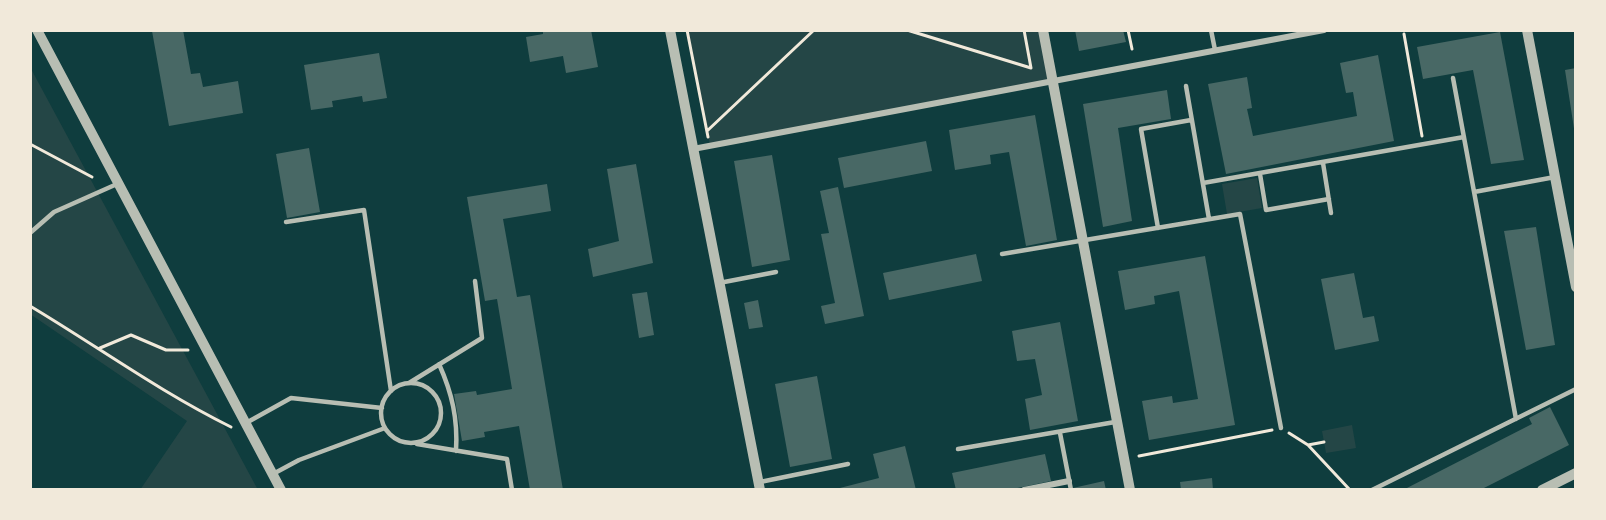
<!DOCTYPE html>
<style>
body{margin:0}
#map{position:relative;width:1606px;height:520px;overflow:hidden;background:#0f3d3e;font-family:Inter,sans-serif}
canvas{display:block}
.frame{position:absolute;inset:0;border:32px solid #f1e9da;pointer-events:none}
</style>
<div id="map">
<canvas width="1606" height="520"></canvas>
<div class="frame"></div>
</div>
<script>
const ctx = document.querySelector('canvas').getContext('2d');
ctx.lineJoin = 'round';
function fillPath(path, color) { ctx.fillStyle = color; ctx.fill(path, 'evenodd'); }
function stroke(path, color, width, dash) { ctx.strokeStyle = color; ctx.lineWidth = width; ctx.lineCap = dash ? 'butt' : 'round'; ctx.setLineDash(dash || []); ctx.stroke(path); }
fillPath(new Path2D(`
 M688,30H1041L1050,81L710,145Z
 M30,67L258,490H140L187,421L30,314Z
 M1257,178L1262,208L1227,214L1222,184Z
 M1352,425L1356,448L1326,453L1322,431Z`), '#244646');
fillPath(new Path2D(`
 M183,30L191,74L200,73L203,87L238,81L243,113L169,126L152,31Z
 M543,30H591L598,67L566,73L563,56L530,62L526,37L543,34Z
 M1075,30H1123L1126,42L1079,51Z
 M1500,32L1524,160L1491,164L1473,70L1423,79L1417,47Z
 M379,53L387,98L363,102L362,96L332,101L333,107L311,110L304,65Z
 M1378,55L1394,141L1226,174L1208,84L1247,77L1252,108L1247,109L1253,136L1357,116L1353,92L1346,93L1340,63Z
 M1576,68V135H1575L1565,70Z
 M1167,90L1171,119L1118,128L1132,221L1103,227L1083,104Z
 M1035,115L1057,240L1026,246L1009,152L990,155L991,164L955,170L949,130Z
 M926,141L932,171L844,188L838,158Z
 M309,148L320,212L287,218L276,154Z
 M772,155L790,260L752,267L734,161Z
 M636,164L653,263L593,277L588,249L619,241L607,169Z
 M547,184L551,211L503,219L517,297L530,295L563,490H530L519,426L484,432L485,437L462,441L454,394L476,391L477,395L512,389L497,299L485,301L467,197Z
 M838,187L864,316L825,324L821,306L835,303L821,234L829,233L820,191Z
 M1536,227L1555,345L1526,350L1504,231Z
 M976,254L982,281L889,300L883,273Z
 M1205,256L1235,425L1149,440L1142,401L1172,396L1173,403L1198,399L1179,291L1154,296L1155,304L1125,310L1118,271Z
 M1354,273L1363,318L1374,316L1379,341L1335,350L1321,279Z
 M647,292L654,335L639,338L632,294Z
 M758,300L763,327L749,329L744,303Z
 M1060,322L1078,421L1030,430L1025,399L1042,395L1035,359L1017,361L1012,331Z
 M817,376L832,459L790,467L775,384Z
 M1550,407L1569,445L1480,490H1403L1532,424L1529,418Z
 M905,446L916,490H832L879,478L873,454Z
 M1045,454L1051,481L1008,490H956L952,473Z
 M1212,478L1213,490H1181L1180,482Z
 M1104,481L1106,490H1073V488Z`), '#486865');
stroke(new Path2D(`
 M687,30L708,137
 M907,30L1031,68L1024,30
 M1128,30L1132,49
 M1404,34L1422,136
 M707,131L814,30
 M30,144L92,177
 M30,306C97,346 160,392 231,427
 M100,348L131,335L166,350H188
 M1289,433L1308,445L1350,490
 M1308,445L1324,442
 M1139,456L1272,430`), '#f1e9da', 3);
stroke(new Path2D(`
 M1211,30L1215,50
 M1453,78L1516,419
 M1186,86L1209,219
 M1323,163L1331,213
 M1260,174L1266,210L1329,199
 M1203,183L1464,137
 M1474,192L1555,177
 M286,222L364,210L391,391
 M1158,228L1141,129L1191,120
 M30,233L54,212L117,184
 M1002,254L1240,214L1281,428
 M719,283L776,272
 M439,364C452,393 458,419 456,451
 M409,383L482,338L475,281
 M381 413a30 30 0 1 1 60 0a30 30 0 1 1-60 0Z
 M246,423L291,398L382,408
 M1060,433L1071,490
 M417,444L507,459L512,490
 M958,449L1115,422
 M273,474L299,460L385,428
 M760,482L848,464
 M1372,490L1576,389`), '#b8beb3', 4.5);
stroke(new Path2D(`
 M693,149L1324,30
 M1024,490L1069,481`), '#b8beb3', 6);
stroke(new Path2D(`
 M37,30L281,490
 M670,30L760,490
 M1043,30L1130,490
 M1527,30L1576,287
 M1542,490L1576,473`), '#b8beb3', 10);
</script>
